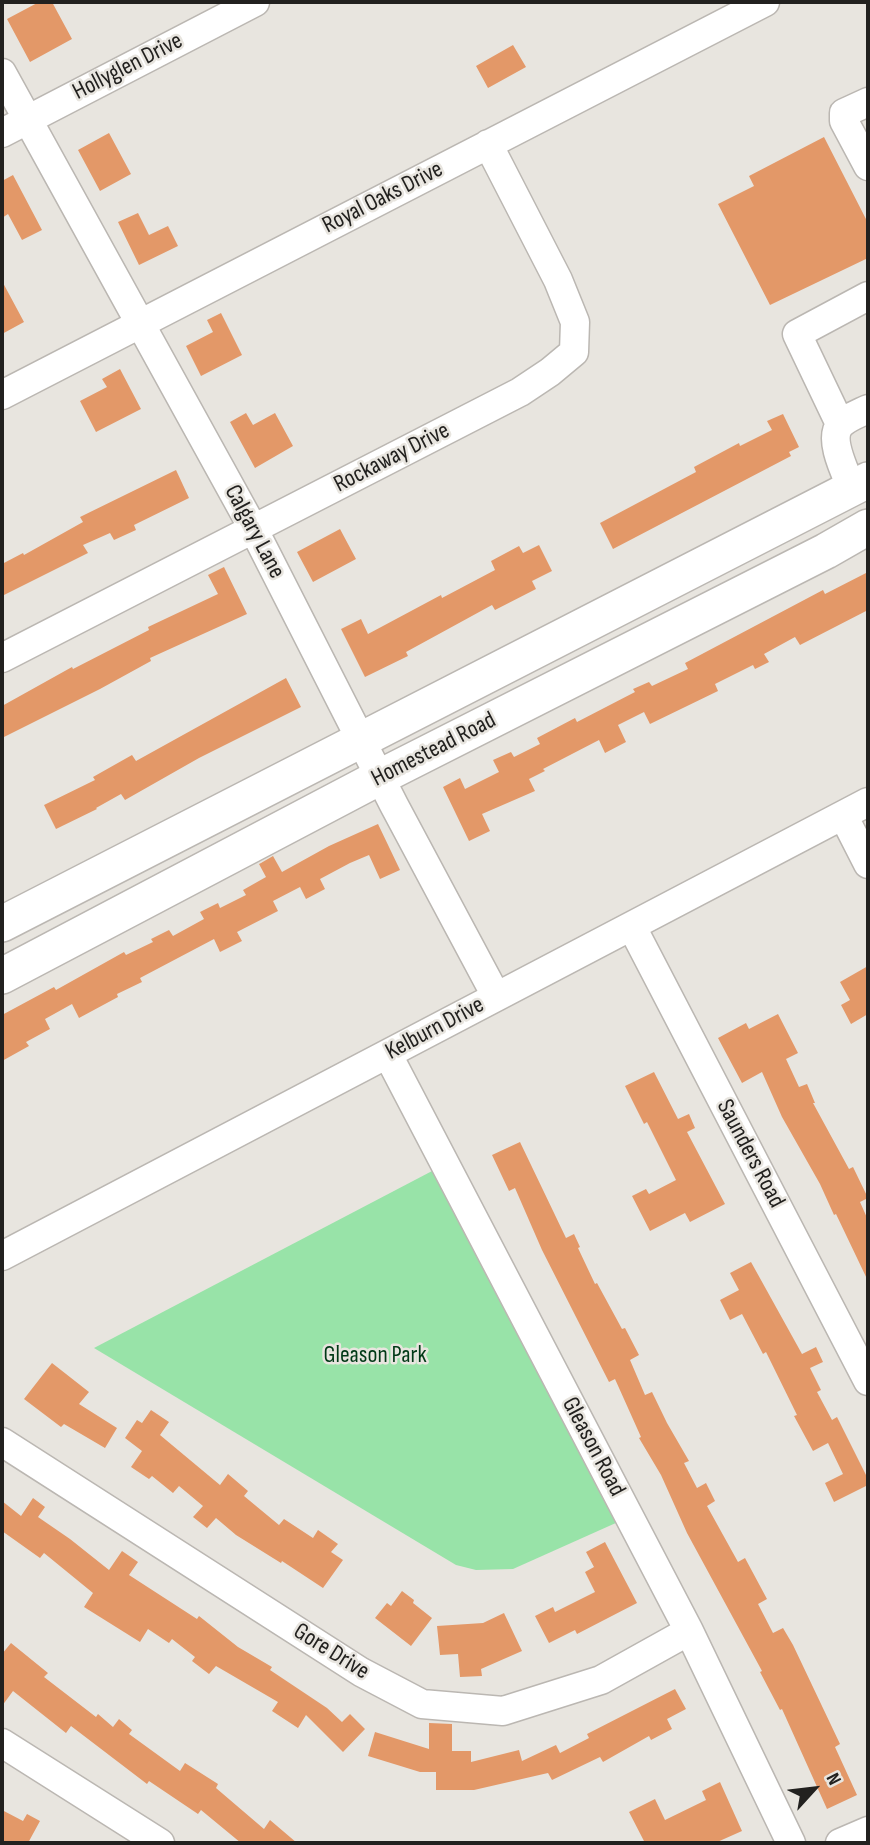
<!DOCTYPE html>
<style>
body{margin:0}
#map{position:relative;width:870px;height:1845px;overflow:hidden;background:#e8e5df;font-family:"Sofia Sans Condensed",sans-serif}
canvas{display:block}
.frame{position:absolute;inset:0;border:4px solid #22211f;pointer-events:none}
.north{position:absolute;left:779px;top:1754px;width:70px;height:70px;-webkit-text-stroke:5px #e8e5df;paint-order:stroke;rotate:63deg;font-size:19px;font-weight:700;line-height:28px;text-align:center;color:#22211f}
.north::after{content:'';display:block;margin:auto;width:24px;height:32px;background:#22211f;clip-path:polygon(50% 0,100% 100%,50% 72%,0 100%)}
</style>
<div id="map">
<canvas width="870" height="1845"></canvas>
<div class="frame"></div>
<div class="north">N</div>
</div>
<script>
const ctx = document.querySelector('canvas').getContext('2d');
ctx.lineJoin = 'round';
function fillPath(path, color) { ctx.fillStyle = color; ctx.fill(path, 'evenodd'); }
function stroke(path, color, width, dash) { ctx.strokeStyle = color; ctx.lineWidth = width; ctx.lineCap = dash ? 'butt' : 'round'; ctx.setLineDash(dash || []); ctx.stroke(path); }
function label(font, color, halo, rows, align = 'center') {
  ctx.font = font + ' "Sofia Sans Condensed",sans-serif'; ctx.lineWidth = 5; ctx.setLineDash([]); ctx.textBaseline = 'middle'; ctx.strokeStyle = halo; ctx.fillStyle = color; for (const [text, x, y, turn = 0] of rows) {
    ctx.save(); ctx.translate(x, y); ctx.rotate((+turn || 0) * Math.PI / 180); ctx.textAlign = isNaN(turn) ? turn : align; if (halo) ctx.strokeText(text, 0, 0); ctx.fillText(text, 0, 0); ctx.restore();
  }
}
fillPath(new Path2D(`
 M434,1170L618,1522L513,1569L476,1570L456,1565L94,1348Z`), '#98e3a8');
fillPath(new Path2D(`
 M39,2H52L72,39L30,62L7,19Z
 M513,45L526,67L488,88L476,66Z
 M109,133L131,174L100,191L78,150Z
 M824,137L868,223V258L770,305L718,204L754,186L749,176Z
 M13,175L42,230L22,240L8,214L2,218V181Z
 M138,213L149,235L168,226L178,246L139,265L118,222Z
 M2,281L24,322L2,334Z
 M221,313L242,355L201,376L186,346L213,332L207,320Z
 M120,369L141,409L96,432L80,401L107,387L102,379Z
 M246,413L253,425L275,413L293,446L255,468L230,422Z
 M783,414L799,447L789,452L791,456L613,549L600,523L696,472L694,467L739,443L740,446L772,430L767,421Z
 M176,470L189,498L134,525L136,530L114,540L110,533L83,545L88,553L2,596V564L23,553L24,555L83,522L80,517Z
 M340,529L356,559L313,582L297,552Z
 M539,545L552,571L532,581L536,589L495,610L492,605L406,652L408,656L365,677L341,629L361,619L368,634L441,595L442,598L495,570L491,561L519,546L523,553Z
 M224,567L247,614L150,658L151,661L100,689L2,738V706L72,667L73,669L149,630L148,627L218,594L208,575Z
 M868,572V610L800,645L795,637L764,654L769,662L755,669L753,665L715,684L718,691L650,724L644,712L618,725L626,742L605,753L599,740L543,769L545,771L529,779L535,791L482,814L490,831L469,841L443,787L460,778L465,789L499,772L493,760L511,752L514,757L540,744L537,738L575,718L577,722L635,692L633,689L649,682L652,686L688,669L685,663L823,590L825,594Z
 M286,678L301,707L199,758L125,800L121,794L96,808L97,809L56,829L44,805L95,780L93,777L132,755L136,761Z
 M378,824L400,870L380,879L369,855L350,863L320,879L325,889L306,899L300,887L273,901L278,911L237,932L242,941L220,952L214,939L140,978L142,982L117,994L118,997L79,1018L72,1004L45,1019L50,1029L26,1042L29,1046L2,1061V1015L54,987L56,990L124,952L126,955L153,942L151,939L169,930L173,936L204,919L200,912L218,903L220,908L246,895L243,890L266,877L259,864L261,863L273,856L282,872L329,846Z
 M868,966V1014L851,1024L841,1005L850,1000L840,982Z
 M778,1014L798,1053L786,1059L799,1087L807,1084L815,1103H813L849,1169L853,1167L868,1198L860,1202L868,1220V1281L836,1214L834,1215L820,1184L782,1117L762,1072L742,1083L718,1038L746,1023L749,1029Z
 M654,1072L678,1119L689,1114L695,1128L687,1132L725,1204L690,1222L685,1213L650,1231L632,1196L646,1189L649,1194L676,1180L647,1122L644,1124L625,1086Z
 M520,1142L566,1238L574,1234L580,1247L578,1248L595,1284L597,1283L622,1329L625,1328L639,1355L630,1360L645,1395L652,1392L667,1423L689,1461L684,1463L697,1488L706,1483L715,1501L707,1506L738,1562L745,1558L767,1599L758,1604L773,1633L783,1628L793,1645L840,1744L835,1747L857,1795L827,1809L782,1709L780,1710L760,1672L762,1671L687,1533L661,1475L639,1438L641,1437L615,1379L609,1382L542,1250L515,1188L509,1191L492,1155Z
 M751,1262L802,1354L816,1347L823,1362L810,1368L821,1390L817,1392L832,1420L837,1417L868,1479V1485L834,1502L825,1483L843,1474L828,1443L813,1451L794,1416L797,1415L766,1352L763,1354L742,1314L730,1320L720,1300L739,1290L730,1273Z
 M52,1363L89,1392L79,1404L117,1428L105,1448L64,1424L61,1427L24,1399Z
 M151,1410L169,1422L160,1435L220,1485L228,1474L248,1491L244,1496L279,1525L284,1519L313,1538L318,1530L338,1544L331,1552L343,1560L323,1588L282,1561L281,1563L236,1535L216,1518L207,1528L193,1517L203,1506L179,1486L173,1493L152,1476L149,1479L131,1467L142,1451L125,1438L137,1420L142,1423Z
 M33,1498L45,1507L38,1517L70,1539L109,1570L122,1551L138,1562L129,1575L197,1619L199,1616L238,1647L272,1667L270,1670L327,1708L342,1722L350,1714L365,1729L343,1752L306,1715L298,1728L272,1711L278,1702L216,1666L209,1674L192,1661L195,1657L172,1639L169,1643L148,1629L140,1642L84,1607L93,1593L44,1553L40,1558L2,1531V1501L21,1516Z
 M605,1542L637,1603L577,1634L575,1630L549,1643L535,1616L553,1607L555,1612L595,1592L585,1572L594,1567L586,1552Z
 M402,1591L414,1600L413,1603L432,1618L411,1646L375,1618L387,1603L391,1606Z
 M504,1613L522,1651L481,1669L482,1676L460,1677L458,1654L440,1655L437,1626L483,1623Z
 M11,1643L48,1673L44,1677L96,1717L98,1714L113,1727L119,1719L132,1730L129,1734L180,1771L185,1763L218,1784L216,1788L264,1829L270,1820L297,1843H241L201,1810L198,1814L149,1781L147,1784L71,1726L66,1733L13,1691L2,1706V1654Z
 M675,1689L686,1709L667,1719L672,1729L651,1740L649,1736L603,1762L600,1757L552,1780L548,1773L474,1790H436V1772H420L368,1756L375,1732L429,1749V1723L452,1724V1751H471V1762L519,1750L522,1761L556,1745L560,1753L589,1738L587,1734Z
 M720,1782L742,1831L715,1843H645L629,1812L655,1799L665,1820L706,1800L702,1791Z
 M2,1810L23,1821L27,1814L40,1821L28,1843H2Z`), '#e39868');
const minor = new Path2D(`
 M2,73L254,530L394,805L496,996
 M868,102L844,113V121L868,166
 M2,133L255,2
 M2,395L765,2
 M840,424L797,334L868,296
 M852,489C846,474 828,439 840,425C846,418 860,413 868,409
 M2,658L520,392L550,372L574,352L575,322L558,280L488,144
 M843,815L868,864
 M632,927L868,1381
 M388,1055L689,1631L791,1843
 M2,1256L868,802
 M2,1442L361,1672L422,1704L503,1711L601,1680L689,1631
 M2,1743L160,1843
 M840,1843L868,1831`);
const major = new Path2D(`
 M2,924L868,480
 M2,976L380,777L826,551L868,527`);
stroke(minor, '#bbb7b2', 31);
stroke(major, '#bbb7b2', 38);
stroke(minor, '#fff', 28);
stroke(major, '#fff', 35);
label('24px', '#22211f', '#e8e5df', [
 ["Hollyglen Drive",128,67,-27],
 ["Royal Oaks Drive",383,198,-27],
 ["Rockaway Drive",392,458,-27],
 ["Calgary Lane",254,532,62],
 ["Homestead Road",434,750,-27],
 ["Kelburn Drive",435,1029,-28],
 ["Saunders Road",750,1154,62],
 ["Gleason Road",593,1447,62],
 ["Gore Drive",331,1652,32]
]);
label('24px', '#003916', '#e8e5df', [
 ["Gleason Park",375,1356]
]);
</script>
